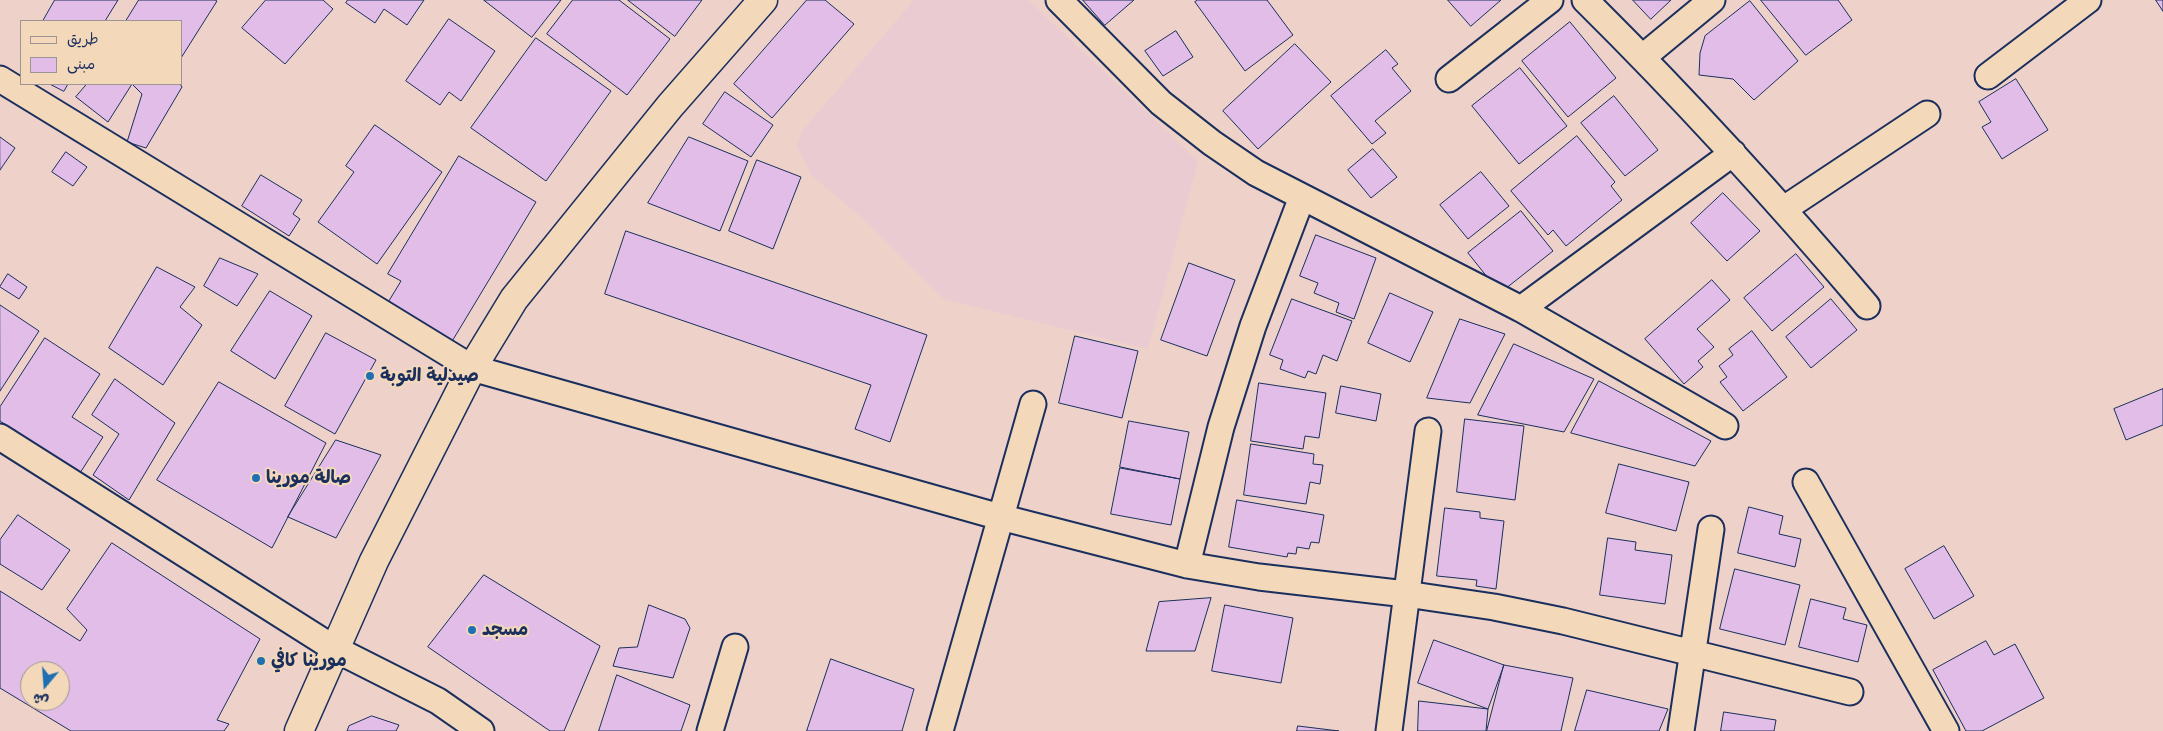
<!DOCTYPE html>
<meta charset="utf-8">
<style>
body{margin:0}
#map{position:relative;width:2163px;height:731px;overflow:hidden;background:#eed1c8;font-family:"Balsamiq Sans","Playpen Sans Arabic",sans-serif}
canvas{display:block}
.legend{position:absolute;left:20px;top:20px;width:162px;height:65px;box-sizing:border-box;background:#f3d9ba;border:1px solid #9d9595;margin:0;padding:6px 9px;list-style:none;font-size:15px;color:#1b2f5e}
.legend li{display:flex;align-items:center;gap:10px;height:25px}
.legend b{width:25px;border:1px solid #9d9595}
.north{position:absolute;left:20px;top:661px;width:50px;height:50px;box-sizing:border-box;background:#f3d9ba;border:1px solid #9d9595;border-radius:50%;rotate:198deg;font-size:14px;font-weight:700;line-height:20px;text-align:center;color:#1b2f5e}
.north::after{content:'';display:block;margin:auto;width:18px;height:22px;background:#1f6fb2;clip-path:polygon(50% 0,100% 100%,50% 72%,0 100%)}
</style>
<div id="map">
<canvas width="2163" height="731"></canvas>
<ul class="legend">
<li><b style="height:6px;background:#f3d9ba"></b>طريق</li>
<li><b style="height:14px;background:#e1bde7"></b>مبنى</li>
</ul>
<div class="north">ش</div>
</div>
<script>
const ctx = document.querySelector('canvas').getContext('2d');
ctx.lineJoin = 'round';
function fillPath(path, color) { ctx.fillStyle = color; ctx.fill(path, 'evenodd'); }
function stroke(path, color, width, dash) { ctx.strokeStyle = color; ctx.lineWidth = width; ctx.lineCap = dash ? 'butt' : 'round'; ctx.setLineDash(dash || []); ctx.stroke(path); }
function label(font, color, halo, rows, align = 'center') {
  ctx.font = font + ' "Balsamiq Sans","Playpen Sans Arabic",sans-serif'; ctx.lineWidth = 4; ctx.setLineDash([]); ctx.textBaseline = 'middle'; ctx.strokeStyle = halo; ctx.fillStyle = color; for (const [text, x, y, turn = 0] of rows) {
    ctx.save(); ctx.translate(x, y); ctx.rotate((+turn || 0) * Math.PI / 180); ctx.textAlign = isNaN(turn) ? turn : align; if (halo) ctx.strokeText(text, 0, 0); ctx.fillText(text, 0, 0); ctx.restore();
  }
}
fillPath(new Path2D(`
 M914,0H1028L1198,161L1148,349L943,299L861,217L812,176L797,146L802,131Z`), '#eacbd1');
const building = new Path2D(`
 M55,0H118L105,21H43Z
 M139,0H215L217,1L181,58V21H126Z
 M266,0H323L333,9L285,64L242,28Z
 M348,0H424L407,25L384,9L375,23L346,3Z
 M484,0H561L532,37Z
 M573,0H619L670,39L627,95L547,34Z
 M628,0H702L675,36Z
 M807,0H825L854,24L772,118L734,84Z
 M1083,0H1134L1105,25Z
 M1198,0H1267L1293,35L1245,71L1195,2Z
 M1448,0H1501L1471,26Z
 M1633,0H1671L1651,19Z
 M1761,0H1838L1852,20L1806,55Z
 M2156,0H2163V11Z
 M1750,1L1798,61L1754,100L1733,79L1699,75L1700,53L1705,36Z
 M449,19L495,51L461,101L449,92L440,105L406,81Z
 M1570,22L1616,78L1568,117L1522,61Z
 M1176,31L1193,57L1163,76L1145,51Z
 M536,38L611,91L546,181L471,128Z
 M1295,44L1331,82L1258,149L1223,111Z
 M1386,50L1398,64L1392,68L1411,91L1375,121L1386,133L1372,144L1331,96Z
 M1520,68L1567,126L1519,164L1472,106Z
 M2016,79L2048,130L2002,159L1982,127L1991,122L1979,102Z
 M50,84H68L64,91Z
 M87,84H180L182,87L146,148L127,142L142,94L132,84L108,122L76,97Z
 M725,92L773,125L751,157L703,124Z
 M1614,96L1658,150L1625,176L1581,123Z
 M375,125L442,172L377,264L318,222L354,172L346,166Z
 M1577,136L1615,182L1611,186L1622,200L1566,246L1553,230L1548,235L1511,191Z
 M0,137L15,148L0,170Z
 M689,137L748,161L720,231L648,203Z
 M1373,149L1397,177L1371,198L1348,170Z
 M66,152L87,167L73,186L52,172Z
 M459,156L536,202L451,343L387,304L401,281L388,274Z
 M757,160L801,177L773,249L729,231Z
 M1481,172L1509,206L1468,239L1440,205Z
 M261,175L302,200L293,214L300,219L289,236L242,206Z
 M1723,193L1760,231L1727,261L1691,223Z
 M1521,211L1553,251L1500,293L1468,253Z
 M626,231L927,335L890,442L855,429L871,385L605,294Z
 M1316,235L1376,258L1354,319L1336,312L1339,303L1314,293L1318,283L1300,276Z
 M1796,254L1824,287L1772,331L1744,298Z
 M220,258L258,274L237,306L204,286Z
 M1189,263L1235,280L1207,356L1161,340Z
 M157,267L195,287L180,307L202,325L163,385L109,348Z
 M8,274L27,287L19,299L0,287Z
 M1712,280L1730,300L1697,329L1714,347L1698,361L1703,367L1684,384L1645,339Z
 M270,291L312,316L275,379L231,351Z
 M1390,293L1433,312L1410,362L1368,343Z
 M1292,299L1352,321L1337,361L1323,355L1316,374L1308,371L1305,378L1280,369L1283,360L1270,355Z
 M1831,299L1857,330L1811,368L1786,337Z
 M0,305L39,331L0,391Z
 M1460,319L1505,334L1470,403L1427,398Z
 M1752,331L1787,377L1743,411L1720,382L1727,377L1719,366L1733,355L1729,349Z
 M326,333L376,360L335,434L285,406Z
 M1075,336L1138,351L1122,418L1059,403Z
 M45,338L100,374L72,417L103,437L80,473L0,421V407Z
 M1514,344L1594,379L1564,432L1478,415Z
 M115,379L175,423L129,500L93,475L119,434L92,415Z
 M1599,381L1711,441L1695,466L1571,433Z
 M219,382L326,443L272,548L157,480Z
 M1259,383L1326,393L1319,438L1305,436L1303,449L1251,441Z
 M1341,386L1381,394L1376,421L1336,413Z
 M2163,389V425L2126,440L2114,409Z
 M1465,419L1524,426L1515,500L1457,492Z
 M1129,421L1189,432L1180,479L1120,467Z
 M336,440L381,455L336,538L288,517Z
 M1251,444L1314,454L1313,464L1323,465L1320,484L1310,482L1306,504L1244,495Z
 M1619,464L1689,482L1676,531L1606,513Z
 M1120,468L1180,479L1171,525L1111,514Z
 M1237,500L1324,515L1319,543L1311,542L1309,549L1297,547L1296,554L1288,553L1287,557L1229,547Z
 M1749,507L1783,516L1779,534L1801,539L1795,567L1738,553Z
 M1445,508L1480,512V518L1504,521L1496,589L1476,586L1477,580L1437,576Z
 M18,515L70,550L42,590L0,564V540Z
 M1608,538L1636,542L1635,550L1672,555L1665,604L1600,595Z
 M112,543L260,639L217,720L229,724L224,731H71L0,688V591L80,641L87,630L67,609ZM30,671H60V701H30Z
 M1944,546L1974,596L1934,619L1905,569Z
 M1735,569L1800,585L1785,645L1720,629Z
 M484,575L600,646L564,731H550L428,647Z
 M1211,598L1195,651H1146L1159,602Z
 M1811,599L1846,608L1843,619L1867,625L1858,662L1799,647Z
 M649,605L685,619L690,628L673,678L613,666L619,648L637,647Z
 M1225,605L1293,618L1281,683L1212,671Z
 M1434,640L1504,665L1488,709L1418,683Z
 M1986,641L1994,655L2015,644L2044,698L1982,731H1966L1933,670Z
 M831,659L914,689L902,731H807Z
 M1504,665L1573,678L1561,731H1487Z
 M617,675L690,705L681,731H599Z
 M1587,690L1668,709L1659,731H1575Z
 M1419,701L1488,709L1486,731H1418Z
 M1724,712L1776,720L1774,731H1721Z
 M372,716L399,725L396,731H347L349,726Z
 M1298,726L1339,731H1297Z`);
fillPath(building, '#e1bde7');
stroke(building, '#1b2f5e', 1);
const minor = new Path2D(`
 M1059,0L1161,103L1212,143L1256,173L1521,309L1725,426
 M1585,0C1684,98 1777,200 1867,306
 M1643,57L1712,0
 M1988,76L2088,0
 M0,79L472,368L1000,517L1187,565L1259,577L1406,594L1494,607L1563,621L1850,692
 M1449,79L1550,0
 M1784,209L1927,114
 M1521,309L1733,153
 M0,437L335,649L438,701L481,731
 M1806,482L1946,731
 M1187,565L1221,427L1253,326L1302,197
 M710,731L735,647
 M940,731L1033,404
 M1389,731L1428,431
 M1681,731L1711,529`);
const tertiary = new Path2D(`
 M299,731L374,561L472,368L514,299L670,106L763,0`);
stroke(minor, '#1b2f5e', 29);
stroke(tertiary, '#1b2f5e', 31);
stroke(minor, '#f3d9ba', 25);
stroke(tertiary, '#f3d9ba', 28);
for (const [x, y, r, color] of [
 [370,376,5,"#1f6fb2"],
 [256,478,5,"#1f6fb2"],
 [472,630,5,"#1f6fb2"],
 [261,661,5,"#1f6fb2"]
]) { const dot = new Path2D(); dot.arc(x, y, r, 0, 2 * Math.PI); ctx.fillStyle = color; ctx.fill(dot); stroke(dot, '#f3d9ba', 2); }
label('bold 18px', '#1b2f5e', '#f3d9ba', [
 ["صيدلية التوبة",380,376],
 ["صالة مورينا",266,478],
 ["مسجد",482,630],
 ["مورينا كافي",271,661]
], 'left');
</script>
